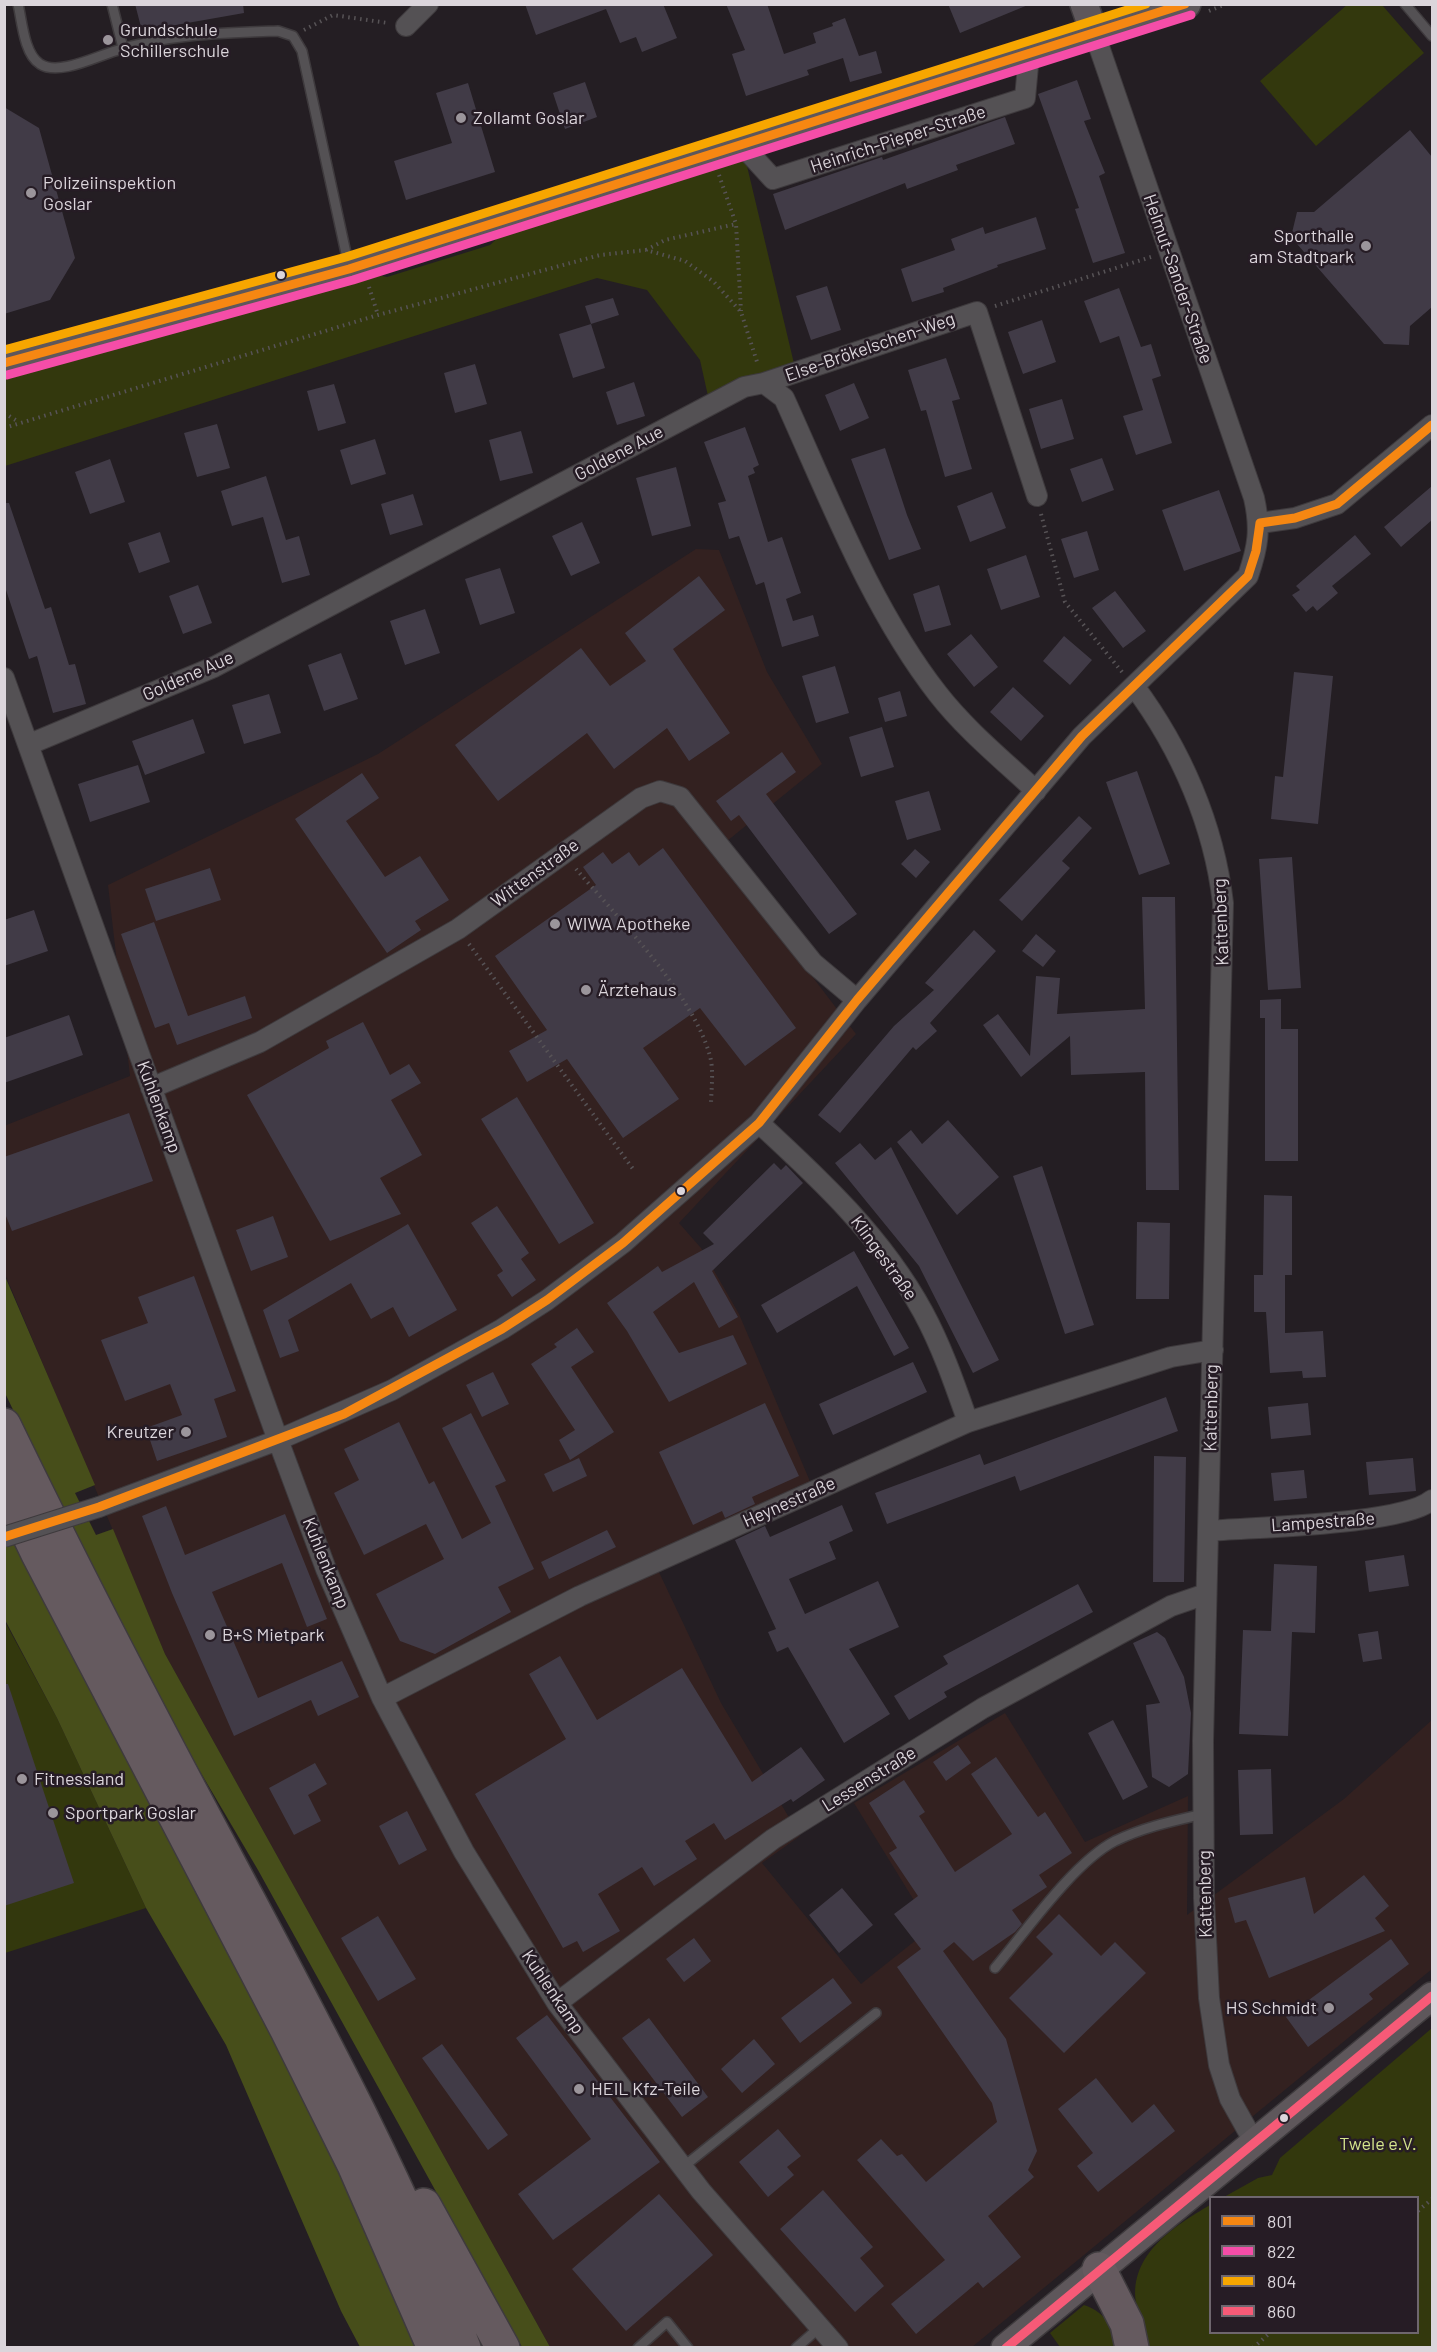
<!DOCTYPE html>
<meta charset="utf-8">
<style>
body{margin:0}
#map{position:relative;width:1437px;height:2352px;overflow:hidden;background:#241e23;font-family:Barlow,sans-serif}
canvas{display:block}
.frame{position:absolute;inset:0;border:6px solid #dbd5db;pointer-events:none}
.legend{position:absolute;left:1209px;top:2196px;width:210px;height:138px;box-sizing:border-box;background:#261c25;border:2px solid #6e666e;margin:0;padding:8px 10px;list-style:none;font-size:18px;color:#dbd5db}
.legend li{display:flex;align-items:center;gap:12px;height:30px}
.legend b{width:30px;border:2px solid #6e666e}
</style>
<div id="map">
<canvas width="1437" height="2352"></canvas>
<div class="frame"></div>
<ul class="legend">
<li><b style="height:8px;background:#f68712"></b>801</li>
<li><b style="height:8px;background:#f54da8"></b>822</li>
<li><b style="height:8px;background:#f7a600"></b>804</li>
<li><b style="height:8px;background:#f75a77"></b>860</li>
</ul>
</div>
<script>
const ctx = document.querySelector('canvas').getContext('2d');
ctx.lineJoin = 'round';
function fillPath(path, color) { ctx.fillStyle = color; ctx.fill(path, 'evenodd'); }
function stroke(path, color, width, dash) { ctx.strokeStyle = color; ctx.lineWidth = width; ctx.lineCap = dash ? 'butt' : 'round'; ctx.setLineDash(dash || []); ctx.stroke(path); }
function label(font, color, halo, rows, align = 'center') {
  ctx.font = font + ' Barlow,sans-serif'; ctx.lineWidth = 5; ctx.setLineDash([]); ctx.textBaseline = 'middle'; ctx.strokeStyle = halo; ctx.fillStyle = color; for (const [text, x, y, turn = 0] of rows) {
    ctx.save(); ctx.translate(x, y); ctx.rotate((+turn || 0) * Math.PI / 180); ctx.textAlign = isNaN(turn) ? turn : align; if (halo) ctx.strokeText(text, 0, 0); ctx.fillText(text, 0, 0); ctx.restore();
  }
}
fillPath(new Path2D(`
 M696,549L719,550L767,672L822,764L716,850L856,1034L679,1223L701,1248L739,1314L817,1498L657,1568L721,1703L800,1836L762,1863L861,1984L931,1928L854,1803L1005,1713L1085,1842L1188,1796L1187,1915L1344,1799L1432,1720V1969L972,2347H550L165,1654L5,1274L4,1126L130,1076L108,885L378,754Z`), '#332120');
fillPath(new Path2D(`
 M1348,4L1382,5L1424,53L1316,146L1260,81Z
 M742,145L796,372L710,405L700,360L647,290L597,278L5,466V363L349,269L387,277L471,251L490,245L521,216Z
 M4,1620L57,1718L146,1908L5,1953Z
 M1432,2028V2347H1148C1146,2332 1139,2318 1136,2302C1129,2255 1174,2226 1210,2205V2332H1418V2198L1224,2197L1258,2178L1272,2175L1280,2158Z
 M1084,2305C1107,2313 1110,2326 1117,2347H1060L1050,2333Z`), '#33380d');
fillPath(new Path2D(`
 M4,1274L95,1485L75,1493L96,1535L113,1529L165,1654L550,2347H522L258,1870L128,1649L77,1544L5,1393Z
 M4,1521L372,2229L419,2347H360L341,2311L226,2045L146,1908L57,1718L5,1620Z`), '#474e1a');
fillPath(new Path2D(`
 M135,4H243L244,13L142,31Z
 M525,4H663L677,38L642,52L636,37L620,43L606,9L536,35Z
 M726,4H767L784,54L816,43L813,33L833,26L832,23L845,18L859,56L876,51L882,73L850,82L843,58L807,70L809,75L746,96L732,54L745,50Z
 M948,4H1028V5L960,33Z
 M1077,80L1091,119L1084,121L1105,173L1099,176L1125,253L1093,263L1075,209L1079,208L1038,94Z
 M585,82L597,117L565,129L553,93Z
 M468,83L495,172L406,200L394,161L452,143L436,93Z
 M4,107L39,128L75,258L50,300L4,314Z
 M1005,117L1015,144L956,165L958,170L907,189L905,183L785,230L773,194L882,157L883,160Z
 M1410,130L1432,157V307L1410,326L1409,345L1384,344L1291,237L1297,212H1314Z
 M1036,217L1046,249L997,265L998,267L943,288L944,292L912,302L901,269L955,250L951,239L983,227L985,234Z
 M827,286L841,330L811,340L796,296Z
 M1119,288L1141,347L1151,344L1161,376L1152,379L1172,443L1136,455L1123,416L1143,410L1119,336L1100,343L1084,301Z
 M613,298L619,315L591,324L585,306Z
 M1042,320L1056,362L1023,374L1008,332Z
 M591,324L605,368L573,378L559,334Z
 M946,358L960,399L952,401L972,469L945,477L926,410L921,411L908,370Z
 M475,364L487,404L455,413L444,373Z
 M634,382L645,416L617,425L606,392Z
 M854,383L869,418L840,431L825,395Z
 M334,384L346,423L318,431L307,391Z
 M1062,399L1074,439L1041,449L1029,409Z
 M217,424L230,468L197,477L184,433Z
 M745,427L759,465L753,468L755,473L748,476L768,542L782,537L801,593L786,599L793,621L813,615L819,636L782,647L764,582L756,585L739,536L729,539L718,503L726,501L704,442Z
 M521,431L533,473L500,481L489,440Z
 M375,439L386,474L351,485L340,450Z
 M885,448L907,515L921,549L889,560L851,459Z
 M1102,458L1114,490L1082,502L1070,469Z
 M110,459L125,502L90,514L75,472Z
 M676,467L691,526L652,536L636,478Z
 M266,476L286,540L299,536L310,575L282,583L263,517L232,526L221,491Z
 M1432,486V520L1401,547L1384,527Z
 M1219,490L1241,551L1184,571L1162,510Z
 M992,492L1006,528L970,542L957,506Z
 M413,494L423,525L390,535L381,504Z
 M4,503H9L45,609L51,607L69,665L75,664L86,704L53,713L37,656L29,659L4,584Z
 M582,522L600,563L571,576L552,536Z
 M1087,531L1099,570L1074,578L1061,539Z
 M160,532L170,562L139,573L128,543Z
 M1355,535L1371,554L1332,586L1338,593L1317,611L1313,606L1306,612L1292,595L1300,590L1296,586Z
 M1026,555L1040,597L1001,610L987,569Z
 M500,568L515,613L480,625L465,579Z
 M699,576L725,610L673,649L730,733L689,761L667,728L614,769L587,733L498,801L455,745L581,648L610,686L646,661L625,633Z
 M198,585L212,623L183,634L169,596Z
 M939,585L951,625L925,632L913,594Z
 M1115,591L1146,631L1123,648L1092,608Z
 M425,609L440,653L405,665L390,621Z
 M971,634L998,667L974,687L947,654Z
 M1064,636L1092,660L1070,685L1043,661Z
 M341,653L358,699L324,711L308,665Z
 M835,666L849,713L816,723L802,676Z
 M1294,672L1333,676L1318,824L1271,819L1275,776L1283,777Z
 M1013,687L1044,716L1021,741L990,712Z
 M900,691L907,716L885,722L878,698Z
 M269,694L281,733L244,744L232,705Z
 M193,719L205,753L145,775L132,741Z
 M882,727L894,767L861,777L849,737Z
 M782,752L796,772L766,794L857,914L829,934L739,815L731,821L716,801Z
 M138,765L150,802L90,822L78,784Z
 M1137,771L1170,864L1139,875L1106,782Z
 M362,773L379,798L346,821L385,877L420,856L449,900L415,921L421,930L387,953L295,819Z
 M929,791L941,830L907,840L895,801Z
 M1079,816L1092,828L1062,861L1070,868L1022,921L999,900Z
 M663,848L796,1028L745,1066L700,1008L643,1048L679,1099L623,1138L567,1059L527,1082L509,1051L547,1030L495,956L596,885L583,867L603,852L612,864L629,852L639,866Z
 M915,849L930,862L916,878L901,864Z
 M1292,857L1301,988L1268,990L1259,859Z
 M210,868L221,900L156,921L145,889Z
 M1142,897H1175L1179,1190H1146L1145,1072L1071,1075L1070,1036L1021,1077L983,1025L998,1014L1030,1056L1036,976L1060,978L1057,1014L1145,1009Z
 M34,910L48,951L4,966V920Z
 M154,922L188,1016L245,996L252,1018L177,1045L169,1023L155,1028L121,934Z
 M974,930L996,951L930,1023L937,1031L916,1050L913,1047L840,1133L818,1115L894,1026L934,990L925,983Z
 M1036,934L1056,951L1043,967L1022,951Z
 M1281,999V1029H1298V1161H1265V1018H1260V1000Z
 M69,1015L83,1055L4,1083V1038Z
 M363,1022L390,1075L409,1064L421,1083L391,1100L422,1155L380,1178L401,1214L330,1241L247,1095L329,1048L326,1041Z
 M517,1097L594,1223L559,1244L481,1119Z
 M129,1113L153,1181L12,1231L4,1211V1157Z
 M948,1120L999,1177L957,1215L897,1142L911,1130L922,1144Z
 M860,1143L875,1160L891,1147L999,1360L973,1373L919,1266L835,1163Z
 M774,1163L781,1170L786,1165L803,1183L712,1271L738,1317L719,1328L694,1282L653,1312L679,1353L733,1335L747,1364L669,1402L627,1331L607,1303L658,1266L662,1272L714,1244L703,1233Z
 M1042,1166L1094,1325L1065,1334L1013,1176Z
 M1264,1195L1292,1196V1275H1285V1333L1323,1331L1326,1377L1303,1378L1302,1371L1270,1373L1266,1312H1254V1275H1263Z
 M497,1206L529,1253L521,1259L536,1280L512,1297L497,1275L503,1271L471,1223Z
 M273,1216L288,1257L251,1271L236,1230Z
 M1137,1222L1170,1223L1169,1299H1136Z
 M408,1224L457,1310L409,1337L393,1307L371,1319L351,1283L288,1320L299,1351L280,1358L263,1310Z
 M854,1251L909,1348L894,1356L857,1286L777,1333L761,1305Z
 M194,1276L236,1391L214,1399L227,1437L157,1461L146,1428L182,1415L170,1384L125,1401L101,1340L148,1323L138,1297Z
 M577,1328L594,1352L571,1367L614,1432L570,1460L559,1440L575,1430L531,1364L557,1347L554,1344Z
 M913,1362L927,1392L833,1435L819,1404Z
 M493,1372L509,1404L482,1417L466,1385Z
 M1166,1397L1178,1431L1020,1491L1015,1476L887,1524L875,1493L980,1454L984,1465Z
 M765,1403L799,1476L752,1497L755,1504L725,1518L722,1511L693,1525L659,1452Z
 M1308,1403L1311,1435L1271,1439L1268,1407Z
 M471,1413L506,1481L495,1486L534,1569L498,1587L511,1612L435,1654L400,1641L376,1594L444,1559L426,1524L364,1555L334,1493L359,1480L344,1449L399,1422L429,1484L434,1481L462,1539L491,1523L442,1428Z
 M1154,1456L1186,1457L1184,1582H1153Z
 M579,1458L587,1476L553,1492L544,1474Z
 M1413,1458L1416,1491L1369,1495L1366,1462Z
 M1304,1470L1307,1498L1274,1501L1271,1473Z
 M842,1505L853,1531L829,1542L836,1559L789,1579L805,1614L878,1581L899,1627L849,1649L890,1714L844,1743L788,1647L777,1652L768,1632L776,1629L735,1540L765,1526L770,1537Z
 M166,1506L185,1555L285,1514L327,1619L307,1627L282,1563L212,1592L258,1698L342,1661L359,1697L318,1716L311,1700L234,1736L172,1593L142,1516Z
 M607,1530L616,1547L549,1579L541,1562Z
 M1404,1555L1409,1586L1369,1592L1365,1561Z
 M1274,1564L1317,1566L1315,1633L1292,1632L1288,1736L1239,1734L1243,1630L1271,1631Z
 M1078,1584L1093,1612L944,1692L947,1697L909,1720L894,1696L948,1664L943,1656Z
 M1378,1631L1382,1659L1363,1662L1358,1634Z
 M1157,1632L1165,1638L1184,1677L1191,1713L1188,1774L1169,1787L1152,1777L1146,1705L1160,1703L1133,1643Z
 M560,1656L597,1720L682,1668L752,1782L801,1747L825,1780L793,1802L791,1799L725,1840L714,1823L685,1841L697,1859L654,1886L642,1867L598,1894L620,1931L583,1952L577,1941L563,1948L475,1794L566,1739L529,1674Z
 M4,1684H8L74,1883L4,1906Z
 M1113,1720L1148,1787L1123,1800L1088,1733Z
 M958,1745L971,1763L946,1781L933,1762Z
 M996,1757L1038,1817L1045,1812L1072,1853L1039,1875L1047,1887L1012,1910L1022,1924L1015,1932L973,1961L954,1942L943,1951L1006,2039L1037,2151L1028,2170L1034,2177L988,2216L1021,2257L983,2288L978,2282L916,2334L891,2304L945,2260L857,2160L881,2139L897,2156L902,2154L926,2182L997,2122L992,2103L897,1967L921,1949L894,1914L918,1896L889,1853L897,1848L869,1803L904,1780L925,1812L919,1816L955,1872L1012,1834L971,1774Z
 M315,1763L327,1784L308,1795L321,1821L294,1835L269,1788Z
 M1271,1769L1273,1834L1240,1835L1238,1770Z
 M407,1811L427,1850L399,1865L379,1826Z
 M1364,1875L1389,1906L1375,1918L1385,1931L1269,1978L1246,1920L1235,1923L1228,1898L1305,1877L1314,1914Z
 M842,1888L873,1925L839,1953L809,1915Z
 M1059,1914L1101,1956L1115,1942L1146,1973L1064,2053L1009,1998L1053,1954L1036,1937Z
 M378,1916L416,1979L378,2001L341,1938Z
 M694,1938L711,1961L684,1982L666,1959Z
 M1391,1939L1409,1964L1369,1994L1373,1999L1308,2047L1286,2017Z
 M833,1978L852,2003L800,2043L781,2018Z
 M547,2015L660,2162L553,2240L518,2194L591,2139L516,2038Z
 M649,2018L708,2097L682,2117L622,2038Z
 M754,2039L775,2064L742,2093L721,2069Z
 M442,2044L508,2135L488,2150L422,2058Z
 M1096,2078L1132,2123L1154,2104L1175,2131L1098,2192L1077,2166L1093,2153L1058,2109Z
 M778,2129L801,2156L787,2167L794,2175L768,2197L739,2162Z
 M823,2190L873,2247L860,2258L884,2286L855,2312L780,2229Z
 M659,2194L713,2255L626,2331L572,2269Z`), '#413b47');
const lane = new Path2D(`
 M18,4C22,21 24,54 40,64C58,76 95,57 115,51C168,34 222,33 278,31L293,36L302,51L349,267
 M112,4L123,48
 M1405,4L1432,36
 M995,1968C1026,1931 1074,1862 1115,1841C1144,1827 1173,1821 1203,1814
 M683,2167L876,2013
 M638,2348L667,2322L688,2348
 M796,2348L820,2327`);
const street = new Path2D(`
 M406,26L428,4
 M742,145L773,179L1025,98L1029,55
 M764,383L977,312L1037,496
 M1260,523L1295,518L1337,504L1432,425
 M4,678L278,1440L326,1569L382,1698L464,1852L557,2003L701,2191L838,2348
 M1134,686C1181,749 1214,825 1223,903L1203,1741L1204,1898L1209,1998L1219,2065L1230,2099L1254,2142
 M30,744L214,667L744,387L764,383L784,398C829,497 871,608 938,694C966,730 1003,760 1036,791
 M151,1088L260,1042L458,929L641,798L660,791L680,797L813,963L857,1000
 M759,1123C821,1180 882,1237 923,1312C942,1347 955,1385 968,1422
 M99,1507L278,1440L392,1390L502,1329L547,1300L623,1243L759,1123L857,1000L1082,736L1248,576C1258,547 1261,529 1254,498L1095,35
 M1209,1531C1255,1527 1402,1525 1432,1500
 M382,1698L580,1596L968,1422L1171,1357L1213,1350
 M557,2003L773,1839L983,1708L1171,1606L1206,1594`);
const secondary = new Path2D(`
 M1084,4L1095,35
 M4,363L349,269L1187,4
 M1005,2348L1432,1996`);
const highway = new Path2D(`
 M4,1425C74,1570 148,1712 224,1854C310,2016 398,2176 464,2348
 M4,1483L38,1554L287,2030L354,2165L434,2348
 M424,2205L503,2348
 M1099,2269L1127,2324L1132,2348`);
stroke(lane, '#3e3a3d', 12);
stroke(street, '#3e3a3d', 22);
stroke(secondary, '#3e3a3d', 30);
stroke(highway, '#3e3a3d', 36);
stroke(new Path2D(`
 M1209,11L1226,4
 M304,30L333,15L388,23
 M719,175L736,224L741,311
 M646,250L665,240L736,224
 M369,287L378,315
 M995,306L1151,257
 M4,413L19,422
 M4,428L378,315L600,255L646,250L685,261L714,282L741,312L758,365
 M1041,514L1065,602L1122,672
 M576,869C618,918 693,994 710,1056C714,1071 711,1091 711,1106
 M469,944L633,1169
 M1418,2211L1432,2199
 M1253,2348L1271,2332`), '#575356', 4, [1.5, 4.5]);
stroke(lane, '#545154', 9);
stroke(street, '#545154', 20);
stroke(secondary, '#5e575b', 27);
stroke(highway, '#655a5f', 33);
const streetBridge = new Path2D(`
 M4,1537L99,1507`);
stroke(streetBridge, '#3e3a3d', 22, []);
stroke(streetBridge, '#545154', 20);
stroke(new Path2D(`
 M4,363L349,269L1185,4
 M1260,523L1295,518L1337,504L1432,425
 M4,1537L99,1507L344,1414L502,1329L547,1300L623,1243L759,1123L857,1000L1082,736L1248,576L1256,551L1260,523`), '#f68712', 9);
stroke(new Path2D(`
 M7,375L353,280L1191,15`), '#f54da8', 9);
stroke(new Path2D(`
 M4,350L346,257L1146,4`), '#f7a600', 9);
stroke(new Path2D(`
 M1006,2348L1432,1996`), '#f75a77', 9);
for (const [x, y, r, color] of [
 [108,40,6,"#9b959b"],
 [461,118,6,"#9b959b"],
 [31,193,6,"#9b959b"],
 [1366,246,6,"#9b959b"],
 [281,275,5,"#dbd5db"],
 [555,924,6,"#9b959b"],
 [586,990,6,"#9b959b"],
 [681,1191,5,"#dbd5db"],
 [186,1432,6,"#9b959b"],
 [210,1635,6,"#9b959b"],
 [22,1779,6,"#9b959b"],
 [53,1813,6,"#9b959b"],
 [1329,2008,6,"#9b959b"],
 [579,2089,6,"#9b959b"],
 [1284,2118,5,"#dbd5db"]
]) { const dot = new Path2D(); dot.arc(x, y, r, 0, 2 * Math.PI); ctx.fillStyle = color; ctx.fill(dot); stroke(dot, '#261c25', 2); }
label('18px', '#dbd5db', '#261c25', [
 ["Grundschule",120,30],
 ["Schillerschule",120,51],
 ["Zollamt Goslar",473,118],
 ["Polizeiinspektion",43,183],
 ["Goslar",43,204],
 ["Sporthalle",1354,236,"right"],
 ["am Stadtpark",1354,257,"right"],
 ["WIWA Apotheke",567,924],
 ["Ärztehaus",598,990],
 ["Kreutzer",174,1432,"right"],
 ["B+S Mietpark",222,1635],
 ["Fitnessland",34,1779],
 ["Sportpark Goslar",65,1813],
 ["HS Schmidt",1317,2008,"right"],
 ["HEIL Kfz-Teile",591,2089]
], 'left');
label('18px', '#dbd5db', '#261c25', [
 ["Heinrich-Pieper-Straße",898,139,-18],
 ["Helmut-Sander-Straße",1178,279,71],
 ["Else-Brökelschen-Weg",870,347,-19],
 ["Goldene Aue",619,453,-28],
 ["Goldene Aue",188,676,-24],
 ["Wittenstraße",535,873,-36],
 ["Kattenberg",1221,922,-92],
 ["Kuhlenkamp",159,1107,70],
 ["Klingestraße",884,1258,54],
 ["Kattenberg",1211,1408,-89],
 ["Heynestraße",789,1502,-24],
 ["Lampestraße",1323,1522,-4],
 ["Kuhlenkamp",326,1563,68],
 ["Lessenstraße",869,1779,-32],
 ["Kattenberg",1205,1894,-91],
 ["Kuhlenkamp",553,1992,56]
]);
label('18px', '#d5e58c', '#261c25', [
 ["Twele e.V.",1378,2144]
]);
</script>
